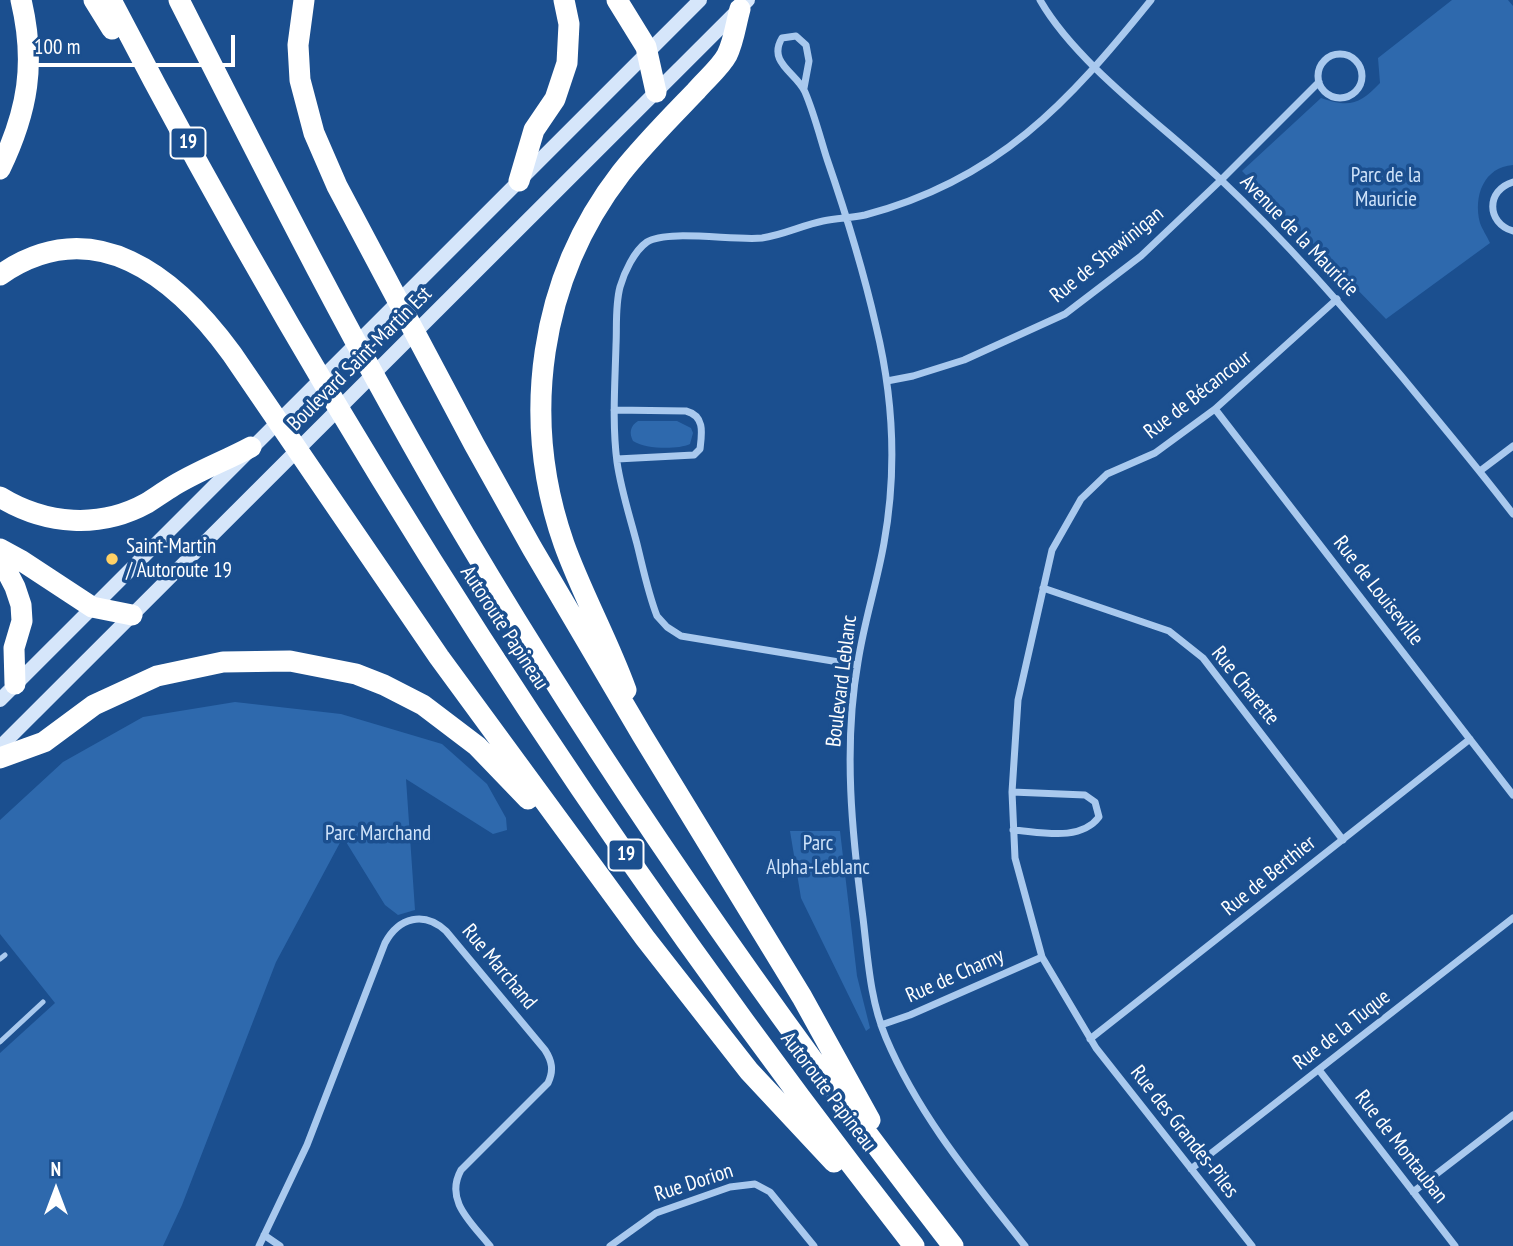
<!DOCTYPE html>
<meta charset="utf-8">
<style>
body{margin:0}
#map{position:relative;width:1513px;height:1246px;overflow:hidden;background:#1b4f8f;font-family:"PT Sans Narrow",sans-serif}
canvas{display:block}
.north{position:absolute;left:21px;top:1155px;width:70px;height:70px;-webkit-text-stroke:5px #1b4f8f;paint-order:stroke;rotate:0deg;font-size:19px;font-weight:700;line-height:28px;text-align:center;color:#fff}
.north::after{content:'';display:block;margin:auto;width:24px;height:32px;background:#fff;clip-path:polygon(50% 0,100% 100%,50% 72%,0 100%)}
.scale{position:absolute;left:21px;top:35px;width:214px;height:32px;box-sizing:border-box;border:4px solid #fff;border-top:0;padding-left:9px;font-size:21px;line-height:24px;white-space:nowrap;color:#fff;-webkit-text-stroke:5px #1b4f8f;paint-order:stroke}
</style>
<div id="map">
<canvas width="1513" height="1246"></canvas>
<div class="north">N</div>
<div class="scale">100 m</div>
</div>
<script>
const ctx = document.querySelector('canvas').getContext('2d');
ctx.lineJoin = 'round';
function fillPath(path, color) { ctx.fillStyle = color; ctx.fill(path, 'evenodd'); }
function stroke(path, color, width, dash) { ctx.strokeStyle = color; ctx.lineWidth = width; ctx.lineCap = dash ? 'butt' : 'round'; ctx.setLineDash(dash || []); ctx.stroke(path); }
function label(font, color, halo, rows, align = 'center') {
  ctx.font = font + ' "PT Sans Narrow",sans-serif'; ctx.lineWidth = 7; ctx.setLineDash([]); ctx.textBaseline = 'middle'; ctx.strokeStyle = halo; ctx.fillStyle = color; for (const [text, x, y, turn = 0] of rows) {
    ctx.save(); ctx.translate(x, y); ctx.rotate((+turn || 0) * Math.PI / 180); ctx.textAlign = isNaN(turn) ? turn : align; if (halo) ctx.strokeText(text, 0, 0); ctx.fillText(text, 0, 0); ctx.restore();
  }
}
fillPath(new Path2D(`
 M1452,0H1508L1513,6V165C1484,167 1473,196 1480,223C1482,229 1487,236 1490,243L1386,319L1242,171L1321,98C1350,108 1360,104 1380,83L1378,58Z
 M638,421H677L691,428L693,433L690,444C677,450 645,449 633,441C629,433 630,426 638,421Z
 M235,702L341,714L442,744L487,784L506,818L507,830L493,834L406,779L415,910L398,915L385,905L343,837L276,962L182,1205L163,1246H0V1053L55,1003L0,934V820L63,762L143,717Z
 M790,831H840L857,976L870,1028L866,1031L801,898Z`), '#2e69ad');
stroke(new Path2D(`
 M0,959L5,955
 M0,1042L43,1002`), '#a9c9ee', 5);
stroke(new Path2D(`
 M1040,0C1077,65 1165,127 1220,179C1286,241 1345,309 1403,378C1440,423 1478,468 1513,514
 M1318 76a22 22 0 1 1 44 0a22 22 0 1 1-44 0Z
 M804,88L809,61L806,45L796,36L782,38C767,63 797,73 805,92C814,113 820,137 827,159C846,214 863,269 876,326C893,396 897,471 884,543C877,583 864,622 858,662C843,747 852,834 863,918C868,959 870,1000 886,1038C919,1116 973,1180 1025,1246
 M1513,182C1486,190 1486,223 1513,231
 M887,381L913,376L964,360L1065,314L1141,256L1221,180L1319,82
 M1215,409L1513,795
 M614,410L686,411C705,416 702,433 700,449L694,455L617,459
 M1480,471L1513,446
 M1043,588L1169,631L1203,658L1343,840
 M857,665L681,636L667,627L657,616C648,593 643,568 637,544C630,517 621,490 617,462C612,423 615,384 616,345C617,327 615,306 620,287C624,273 634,251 647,242C667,229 735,241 762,238C783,235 803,225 823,221C837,218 851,218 865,215C998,180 1068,103 1151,0
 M1012,792L1085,795L1095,802L1099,817C1080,842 1041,832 1013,830
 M881,1025L910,1015L1042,957
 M1090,1039L1470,739
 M1319,1070L1455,1246
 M1191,1169L1513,918
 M1413,1192L1513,1115
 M264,1235L280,1246
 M259,1246L307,1145L385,943C399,917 424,911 446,931L545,1050C552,1061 554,1070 548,1083L461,1170C444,1201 472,1223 490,1246
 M610,1246L656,1213L730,1187L755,1184L770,1192L814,1246
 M1252,1246L1096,1048L1042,957L1015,858L1012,792L1018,700L1052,550L1081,499L1107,474L1155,453L1215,409L1337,299`), '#a9c9ee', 7);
stroke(new Path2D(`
 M0,700L700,0
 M0,747L748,0`), '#d6e6fa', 14);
stroke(new Path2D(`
 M94,0L112,29
 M111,0C339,440 609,856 914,1246
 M179,0C270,180 361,360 464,534C611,782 776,1018 953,1246
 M304,0L298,45L300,80L314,133L337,186L474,444L532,548L642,735L802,997L870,1120
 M617,0L646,47L656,92
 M0,169C28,111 36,63 21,0
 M519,181L534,130L555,99L567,63L569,24L564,0
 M0,275C94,210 176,277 232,354L439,657L645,938L749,1071L834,1162
 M0,497C46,525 100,529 147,503C155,498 162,493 170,488C195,472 225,461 251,447
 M0,549L22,561L92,607L132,615
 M0,558L15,587L21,605L22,621L14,648L15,684
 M626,690C608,640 582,594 564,544C520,418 539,279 621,173C644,144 670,118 696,91C705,80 720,68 727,55C734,41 736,23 740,9
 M0,758L44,742L94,705L157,676L223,662L290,661L356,674L384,685L423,705L477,746L528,799`), '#fff', 21);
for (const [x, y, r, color] of [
 [112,559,7,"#ffd166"]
]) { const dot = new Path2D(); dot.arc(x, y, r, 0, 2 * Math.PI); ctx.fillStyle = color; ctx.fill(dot); stroke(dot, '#1b4f8f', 2.5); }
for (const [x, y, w] of [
 [188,143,35],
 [626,855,35]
]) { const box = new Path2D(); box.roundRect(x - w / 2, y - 15.5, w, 31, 5); ctx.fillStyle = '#1b4f8f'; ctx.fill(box); stroke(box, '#fff', 2); }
label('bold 19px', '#fff', null, [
 ["19",188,143],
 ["19",626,855]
]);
label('21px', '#cfe3fa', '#1b4f8f', [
 ["Parc de la",1386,176],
 ["Mauricie",1386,200],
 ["Parc Marchand",378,834],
 ["Parc",818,844],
 ["Alpha-Leblanc",818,868]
]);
label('21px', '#fff', '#1b4f8f', [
 ["Avenue de la Mauricie",1299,236,46],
 ["Rue de Shawinigan",1107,255,-39],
 ["Boulevard Saint-Martin Est",360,359,-45],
 ["Rue de Bécancour",1198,395,-38],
 ["Rue de Louiseville",1378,591,52],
 ["Autoroute Papineau",504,628,57],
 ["Boulevard Leblanc",842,681,-83],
 ["Rue Charette",1245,686,51],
 ["Rue de Berthier",1269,876,-39],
 ["Rue Marchand",499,967,50],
 ["Rue de Charny",955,976,-24],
 ["Rue de la Tuque",1342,1030,-38],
 ["Autoroute Papineau",828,1092,53],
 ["Rue des Grandes-Piles",1184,1132,52],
 ["Rue de Montauban",1401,1147,52],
 ["Rue Dorion",694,1183,-18]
]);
label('21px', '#fff', '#1b4f8f', [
 ["Saint-Martin",126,547],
 ["/ Autoroute 19",126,571]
], 'left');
</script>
